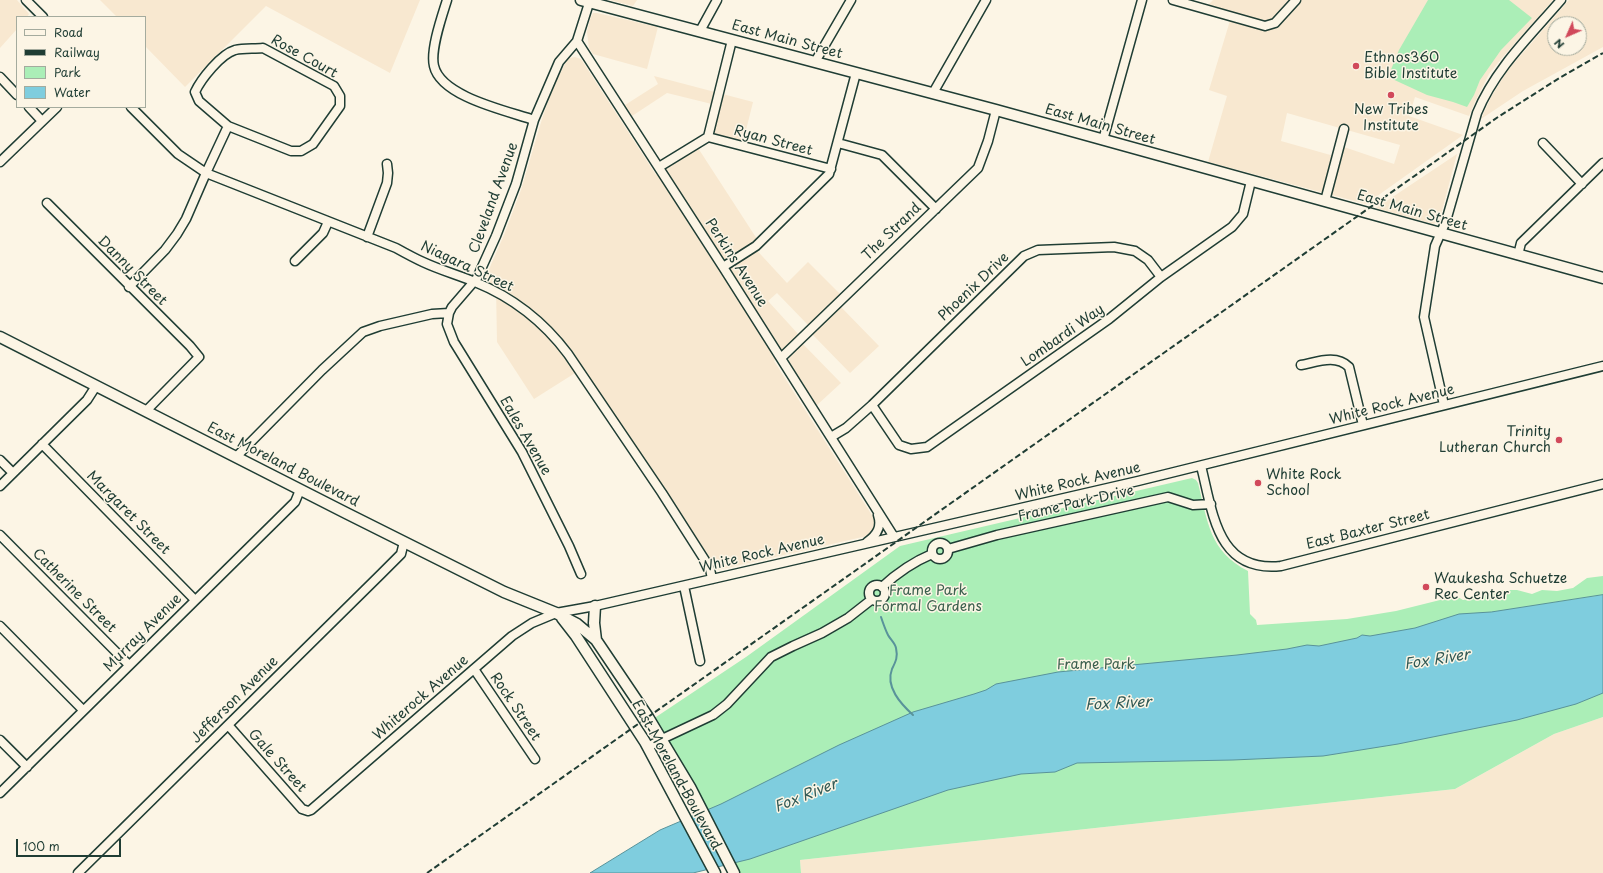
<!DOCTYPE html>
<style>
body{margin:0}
#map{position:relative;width:1603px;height:873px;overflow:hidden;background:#fcf5e5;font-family:"Playpen Sans",sans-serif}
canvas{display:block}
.legend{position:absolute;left:16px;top:16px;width:130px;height:92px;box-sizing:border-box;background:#fcf5e5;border:1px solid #a4ab9e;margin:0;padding:5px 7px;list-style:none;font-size:12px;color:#1f3d34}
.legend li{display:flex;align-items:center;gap:8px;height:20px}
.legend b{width:20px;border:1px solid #a4ab9e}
.north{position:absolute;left:1547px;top:16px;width:40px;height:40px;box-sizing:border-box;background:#fcf5e5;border:1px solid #a4ab9e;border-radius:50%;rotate:225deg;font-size:11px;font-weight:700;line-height:16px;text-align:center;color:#1f3d34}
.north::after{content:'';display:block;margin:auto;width:14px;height:18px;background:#d1495b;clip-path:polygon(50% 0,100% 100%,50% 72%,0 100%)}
.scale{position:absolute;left:16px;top:839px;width:105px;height:18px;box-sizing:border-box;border:2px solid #1f3d34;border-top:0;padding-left:5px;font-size:12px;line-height:14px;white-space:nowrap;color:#1f3d34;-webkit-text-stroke:3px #fcf5e5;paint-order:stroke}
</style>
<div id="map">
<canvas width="1603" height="873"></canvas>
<ul class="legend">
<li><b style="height:5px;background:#fcf5e5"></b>Road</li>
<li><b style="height:5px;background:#1f3d34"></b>Railway</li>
<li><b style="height:11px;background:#abeeb7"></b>Park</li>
<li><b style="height:11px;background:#7fcdde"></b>Water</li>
</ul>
<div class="north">N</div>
<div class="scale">100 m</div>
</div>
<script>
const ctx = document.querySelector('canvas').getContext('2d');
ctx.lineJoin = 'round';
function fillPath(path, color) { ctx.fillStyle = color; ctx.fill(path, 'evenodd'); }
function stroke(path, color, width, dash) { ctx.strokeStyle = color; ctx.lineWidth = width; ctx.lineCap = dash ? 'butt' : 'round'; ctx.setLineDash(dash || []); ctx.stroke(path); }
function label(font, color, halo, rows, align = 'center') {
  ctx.font = font + ' "Playpen Sans",sans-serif'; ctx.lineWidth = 3; ctx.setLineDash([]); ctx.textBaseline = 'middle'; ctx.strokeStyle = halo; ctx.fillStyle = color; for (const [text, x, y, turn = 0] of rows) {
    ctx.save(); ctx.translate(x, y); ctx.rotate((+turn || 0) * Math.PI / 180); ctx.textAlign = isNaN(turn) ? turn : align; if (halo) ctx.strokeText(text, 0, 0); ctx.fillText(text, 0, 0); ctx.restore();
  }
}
fillPath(new Path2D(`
 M0,0H17L29,14L27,17H17V29L0,48Z
 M100,0H420L390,73L266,6L185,87L145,46V17H117Z
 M610,0H637L633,6Z
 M1213,0H1553L1502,58L1489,74L1475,102L1469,116L1415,97L1409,116L1463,135L1366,204L1208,162L1227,96L1209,90L1232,14L1207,6ZM1287,113L1400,145L1394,164L1344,147L1341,158L1281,141Z
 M1569,0H1603V47L1523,91L1481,119L1491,97L1507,71ZM1555,24H1579V48H1555Z
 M593,13H597L658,27L647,69L593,54L589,48L587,32L590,19Z
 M575,57L581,59L656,175L698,148L757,239L751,244L787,283L808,262L840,294L808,325L777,293L768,301L799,335L774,361L875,520V527L867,536L718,570L583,368L534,399L497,342L496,287L487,283L486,276L504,235L521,190L542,119L553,87L567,60L570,58Z
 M654,76L753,102L743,142L717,136L714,133L713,131L720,106L667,93L632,116L625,105L658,84Z
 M1457,154L1440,218L1435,223L1433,224L1376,208Z
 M841,307L879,346L850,373L812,334Z
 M802,343L841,383L816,406L788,361L791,355Z
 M1603,717V873H801L800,860L1455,789L1554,734Z`), '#f8e8d0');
fillPath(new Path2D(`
 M1428,0H1509L1532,18L1501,50L1480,80L1474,95L1467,107L1453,102L1427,95L1388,77L1399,50Z
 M1192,478L1196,480L1198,483C1208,522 1209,551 1248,571L1250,614L1256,620L1257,625L1347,619L1396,611L1456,596L1463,600L1504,590H1517L1532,594L1542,590L1557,591L1573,588L1587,578L1603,576V717L1554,734L1455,789L800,860L801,873H739L653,719L746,657L900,546Z`), '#abeeb7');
const water = new Path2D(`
 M1603,595V693L1576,704L1517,720L1398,744L1323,756L1233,760L1077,763L1055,772L1021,774L948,790L750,859L693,873H590L660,830L721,804L839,745L913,712L974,694L986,690L996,684L1058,672L1237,655L1287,649L1307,645L1319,646L1357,638L1362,635L1370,636L1415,628L1459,614L1491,612Z`);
fillPath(water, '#7fcdde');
stroke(water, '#59939a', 1);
stroke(new Path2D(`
 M881,617C883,623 885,629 888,635C890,639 895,643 896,648C898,657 896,661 892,669C885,687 901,704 913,715`), '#59939a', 2);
const minor = new Path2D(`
 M26,0L43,17
 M447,0C442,16 430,50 434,66C441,97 508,111 534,120
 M1173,0L1265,26L1275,23L1296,0
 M700,31L717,0
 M577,41L723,267L894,537
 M263,48L334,86L340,96V106L313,144L301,151H291L228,126L199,101L195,92C201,79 221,54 235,50C244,48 254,49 263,48Z
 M815,62L851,0
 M0,77L17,95
 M933,93L986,0
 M29,107L42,121
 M131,107L178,154L206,173L396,248C405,253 414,258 423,262C440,270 458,275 475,282C512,297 544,322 568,354L662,493L706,562L710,569L712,579
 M708,137L831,169
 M1103,140L1142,0
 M838,143L882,155L936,209
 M1543,143L1582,184
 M0,162L57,107
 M659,167L708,137L732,40
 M1325,201L1344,129
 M47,203L190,346L199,357L146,411
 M367,237L387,183L388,173L387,164
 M1518,255L1521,243L1603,163
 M295,261L323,233L328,222
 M723,267L756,246L829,174L856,73
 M129,287L165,250L177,234L186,219L206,173L228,126
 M781,358L978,168L988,141L996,110
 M1301,365C1317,362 1336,354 1349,367L1363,425
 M872,405L899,445L911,449L927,447L1109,319L1161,277L1232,227L1243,214L1251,181
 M1444,405L1424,317L1435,246L1446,221L1477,113C1495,69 1530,36 1561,0
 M831,437L846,428L872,405L1024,256L1038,250L1114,247L1135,251L1148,260L1161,277
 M42,444L195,600
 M236,457L322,370L363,332L380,326L432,314L449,313
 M0,460L13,473
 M1201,466C1213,513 1217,573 1281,566L1603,484
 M0,486L87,400L96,386
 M0,535L129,665
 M867,542C877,535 882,527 878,515
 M932 551a8 8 0 1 1 16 0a8 8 0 1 1-16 0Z
 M948,549L997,535L1168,497L1193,505L1211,504
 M581,574L569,546L522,452L454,342L447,324L449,313L452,307L477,278L496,236L516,184L534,120L559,62L577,41L590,0
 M869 593a8 8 0 1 1 16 0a8 8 0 1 1-16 0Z
 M684,586L700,661
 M882,587C897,573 913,562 932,554
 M0,626L83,710
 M474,669L535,759
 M228,725L302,809L308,811L311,810L512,636L532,623L556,613L595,606L1138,481L1603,366
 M0,740L27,767
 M648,747L662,739L713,715L727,704L771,657L793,646L822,633L848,618L871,600
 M0,793L295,502L300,490
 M78,873L381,574L401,554L404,542`);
const major = new Path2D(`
 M581,0L996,110L1603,278
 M0,337L346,513L504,592L556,613L577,624L596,640L648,717L690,787L734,873
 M595,606L594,623L596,640
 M562,618L576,636L645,742L715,873`);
stroke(minor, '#1f3d34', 11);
stroke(major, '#1f3d34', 13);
stroke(minor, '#fcf5e5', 8);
stroke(major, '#fcf5e5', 10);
stroke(new Path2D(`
 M427,873L1498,117L1561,77L1603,53`), '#1f3d34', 2, [6, 3]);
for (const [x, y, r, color] of [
 [1356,66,4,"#d1495b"],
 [1391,95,4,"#d1495b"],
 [1559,440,4,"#d1495b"],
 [1258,483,4,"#d1495b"],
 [1426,587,4,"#d1495b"]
]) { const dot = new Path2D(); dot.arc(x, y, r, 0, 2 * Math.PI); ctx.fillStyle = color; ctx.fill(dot); stroke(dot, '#fcf5e5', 1.5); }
label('14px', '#1f3d34', '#fcf5e5', [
 ["East Main Street",787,40,15],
 ["Rose Court",304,57,29],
 ["East Main Street",1100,125,16],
 ["Ryan Street",773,141,15],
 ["Cleveland Avenue",494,198,-70],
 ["East Main Street",1412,211,16],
 ["The Strand",892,232,-44],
 ["Perkins Avenue",736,263,57],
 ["Niagara Street",467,267,25],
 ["Danny Street",132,271,45],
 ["Phoenix Drive",974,287,-44],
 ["Lombardi Way",1063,336,-35],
 ["White Rock Avenue",1392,405,-14],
 ["Eales Avenue",525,436,60],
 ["East Moreland Boulevard",283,465,27],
 ["White Rock Avenue",1078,482,-13],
 ["Frame Park Drive",1076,504,-13],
 ["Margaret Street",128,513,45],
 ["East Baxter Street",1368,530,-14],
 ["White Rock Avenue",762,554,-13],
 ["Catherine Street",74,591,45],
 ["Murray Avenue",143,633,-45],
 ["Whiterock Avenue",421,698,-41],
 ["Jefferson Avenue",235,700,-45],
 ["Rock Street",515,707,56],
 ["Gale Street",277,761,48],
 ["East Moreland Boulevard",676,775,61]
]);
label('14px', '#1f3d34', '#fcf5e5', [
 ["Ethnos360",1364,58],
 ["Bible Institute",1364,74],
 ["New Tribes",1391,110,"center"],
 ["Institute",1391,126,"center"],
 ["Trinity",1551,432,"right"],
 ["Lutheran Church",1551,448,"right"],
 ["White Rock",1266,475],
 ["School",1266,491],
 ["Waukesha Schuetze",1434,579],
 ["Rec Center",1434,595]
], 'left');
label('14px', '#3b604e', '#fcf5e5', [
 ["Frame Park",928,591],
 ["Formal Gardens",928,607],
 ["Frame Park",1096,665]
]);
label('italic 15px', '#325a56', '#fcf5e5', [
 ["Fox River",1437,660,-9],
 ["Fox River",1118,704,-3],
 ["Fox River",806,796,-22]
]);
</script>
